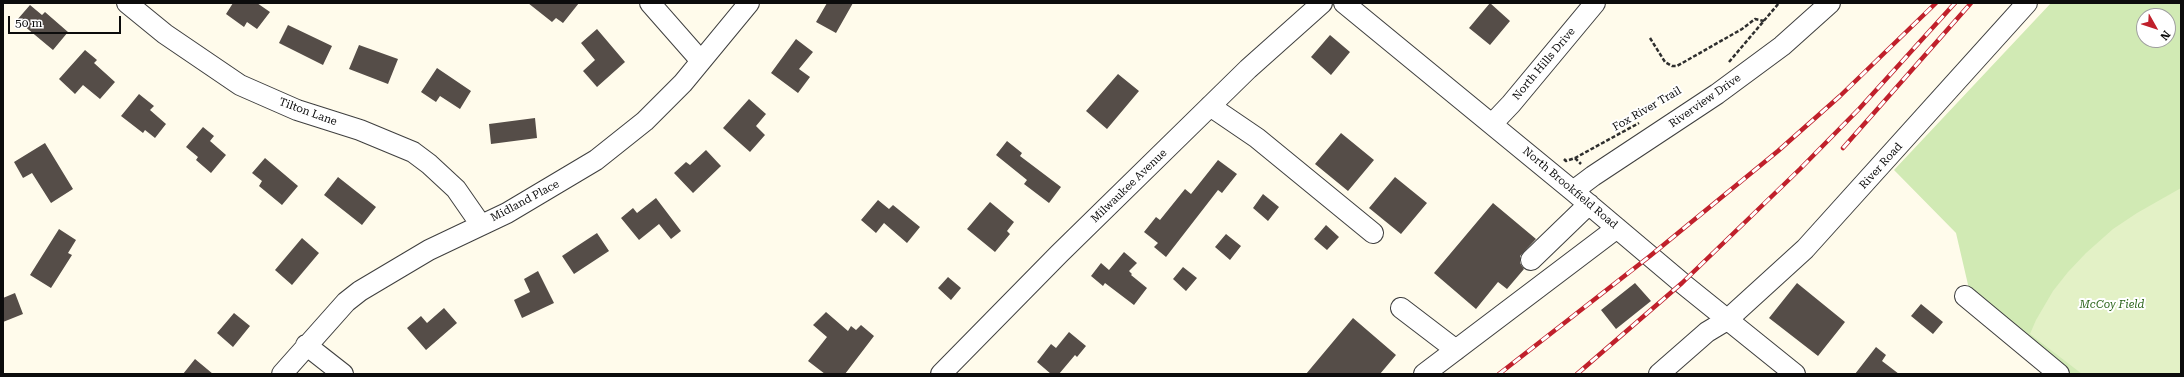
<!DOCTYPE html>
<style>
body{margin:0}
#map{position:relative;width:2184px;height:377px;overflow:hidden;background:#fffbeb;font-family:"Roboto Serif",serif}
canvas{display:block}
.frame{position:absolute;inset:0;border:4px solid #0c0c0c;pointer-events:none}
.north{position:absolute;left:2136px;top:8px;width:40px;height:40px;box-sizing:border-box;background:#fff;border:1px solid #9e9e9e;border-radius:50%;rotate:129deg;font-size:11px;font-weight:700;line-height:16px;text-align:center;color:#0c0c0c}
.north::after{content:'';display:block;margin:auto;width:14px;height:18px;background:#c0202b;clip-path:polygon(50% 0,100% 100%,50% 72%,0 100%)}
.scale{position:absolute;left:8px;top:16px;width:113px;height:18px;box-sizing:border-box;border:2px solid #0c0c0c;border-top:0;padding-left:5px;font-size:12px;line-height:14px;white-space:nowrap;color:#0c0c0c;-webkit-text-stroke:3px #fff;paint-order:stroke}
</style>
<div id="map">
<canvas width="2184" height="377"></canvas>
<div class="frame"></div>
<div class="north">N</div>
<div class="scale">50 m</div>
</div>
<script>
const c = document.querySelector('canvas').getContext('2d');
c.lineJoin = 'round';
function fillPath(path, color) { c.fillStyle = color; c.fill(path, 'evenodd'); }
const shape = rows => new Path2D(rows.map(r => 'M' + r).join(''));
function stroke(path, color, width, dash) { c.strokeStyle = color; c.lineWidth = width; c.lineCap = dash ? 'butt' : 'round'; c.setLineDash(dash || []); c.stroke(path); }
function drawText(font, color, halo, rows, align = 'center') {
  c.font = font + ' "Roboto Serif",serif'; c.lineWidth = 4; c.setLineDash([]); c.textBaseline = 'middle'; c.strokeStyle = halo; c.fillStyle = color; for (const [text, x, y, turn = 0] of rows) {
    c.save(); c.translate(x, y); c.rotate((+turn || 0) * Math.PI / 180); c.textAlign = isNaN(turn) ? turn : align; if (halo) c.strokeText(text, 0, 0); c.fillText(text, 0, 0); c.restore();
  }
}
fillPath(shape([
 [2051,3,2181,3,2181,374,2070,374,1969,289,1956,233,1894,170],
 [2144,16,2168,16,2168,40,2144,40]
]), '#d1eab4');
fillPath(shape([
 [2181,188,2181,374,2082,374,2030,334,2036,320,2053,291,2068,272,2086,253,2113,229,2137,213]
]), '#e3f1c6');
fillPath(shape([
 [233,3,257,3,270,12,257,29,247,22,244,27,226,14],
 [528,3,579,3,563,23,556,18,552,22],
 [827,3,853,3,836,33,816,22],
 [1490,3,1510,21,1490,45,1469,28],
 [30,5,42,15,45,12,68,32,53,50,17,20],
 [288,25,332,46,323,65,279,43],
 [597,29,625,62,597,87,583,71,595,60,581,43],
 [1330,35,1350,52,1331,75,1311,57],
 [796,39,813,52,799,69,810,77,798,93,771,73],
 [359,45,398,59,388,84,349,69],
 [85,50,97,60,94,63,115,82,100,99,83,85,75,94,59,79],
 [437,68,471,91,460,109,440,96,436,102,421,92],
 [1118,74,1139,91,1107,129,1086,111],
 [139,94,154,106,150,110,166,124,155,138,145,130,143,133,121,116],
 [749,99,766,114,756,126,765,135,750,152,723,128],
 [535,118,537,138,491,144,489,124],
 [203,127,214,136,210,141,226,155,211,173,196,160,198,157,186,147],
 [1341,133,1374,160,1348,191,1315,164],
 [1007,141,1022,153,1020,156,1061,187,1049,203,1024,184,1027,180,996,155],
 [45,143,73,189,51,203,32,173,23,178,14,162],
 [706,150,721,166,693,193,674,173,686,162,690,165],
 [265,158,298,186,282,205,259,186,262,181,252,173],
 [1218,160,1237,174,1222,193,1218,190,1166,257,1154,247,1158,243,1144,232,1156,217,1160,220,1185,189,1191,194],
 [338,177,376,207,362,225,324,195],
 [1395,177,1427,203,1401,234,1369,208],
 [1263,194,1279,207,1268,221,1253,208],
 [656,198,681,231,671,239,659,224,639,240,621,218,633,208,637,213],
 [878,200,889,209,893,205,920,227,907,243,884,223,876,233,861,220],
 [990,202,1014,222,1007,231,1010,234,995,252,967,229],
 [1493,203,1536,239,1520,256,1520,263,1524,269,1507,289,1498,282,1476,309,1434,273],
 [1326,225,1339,237,1327,250,1314,239],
 [59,229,76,240,68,253,72,255,51,288,30,275],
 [597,233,609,251,574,274,562,256],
 [1226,234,1241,246,1230,260,1215,247],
 [302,238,319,253,292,285,275,270],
 [1124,252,1137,263,1129,271,1132,274,1131,275,1147,288,1134,305,1105,283,1103,286,1091,276,1101,263,1109,270],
 [1183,267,1197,278,1186,291,1173,279],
 [538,271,554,303,522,318,514,300,530,292,524,279],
 [948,277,961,288,951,300,938,288],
 [1635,283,1651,301,1616,329,1601,310],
 [1797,283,1845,322,1818,356,1769,318],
 [15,293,23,314,3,322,3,298],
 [1921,304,1943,322,1933,334,1911,316],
 [444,308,457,323,426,350,407,328,421,316,427,323],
 [826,312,848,331,851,326,856,330,861,325,874,336,845,374,825,374,808,361,827,337,813,325],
 [234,313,250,326,233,347,217,333],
 [1353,318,1396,355,1380,374,1306,374],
 [1069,332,1086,346,1077,357,1075,355,1059,374,1051,374,1037,362,1051,344,1056,348],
 [1876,347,1886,355,1882,361,1899,374,1855,374],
 [195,359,213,374,183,374]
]), '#554d48');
const minor = shape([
 [127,3,165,34,240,85,297,110,360,130,413,152,429,164,456,189,481,225],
 [650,3,701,61],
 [1344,3,1573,191,1682,283,1795,374],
 [1210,106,1257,138,1373,233],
 [1492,124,1511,104,1595,3],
 [1573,191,1593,176,1717,94,1782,46,1830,3],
 [1531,260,1589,204],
 [1965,296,2059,374],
 [1401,308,1456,350],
 [306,345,343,374],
 [282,374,346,302,360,291,429,250,507,213,596,160,645,121,683,83,749,3],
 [941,374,1059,254,1248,69,1322,3],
 [1424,374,1617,228],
 [1659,374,1707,332,1727,320,1805,249,2027,3]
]);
stroke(minor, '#3f3f3f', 22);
stroke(shape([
 [1650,38,1665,62,1672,66,1677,66,1742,29,1755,19,1764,21],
 [1729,62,1779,3],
 [1575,158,1581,164],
 [1564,159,1566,161,1575,158,1639,123]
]), '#2e2e2e', 2.5, [4, 2]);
stroke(minor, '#fff', 20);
const rail = shape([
 [1843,148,1971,3],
 [1499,374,1650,256,1778,151,1840,96,1936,3],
 [1577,374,1682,283,1800,169,1859,109,1955,3]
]);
stroke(rail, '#c0202b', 4.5);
stroke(rail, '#fff', 3, [9]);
drawText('11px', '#0c0c0c', '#fff', [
 ["North Hills Drive",1544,64,-50],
 ["Riverview Drive",1705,101,-35],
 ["Fox River Trail",1647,109,-30],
 ["Tilton Lane",308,112,20],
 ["River Road",1881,166,-48],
 ["Milwaukee Avenue",1129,186,-44],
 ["North Brookfield Road",1570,188,40],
 ["Midland Place",525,201,-28]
]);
drawText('italic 11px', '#2c651b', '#fff', [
 ["McCoy Field",2112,305]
]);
</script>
